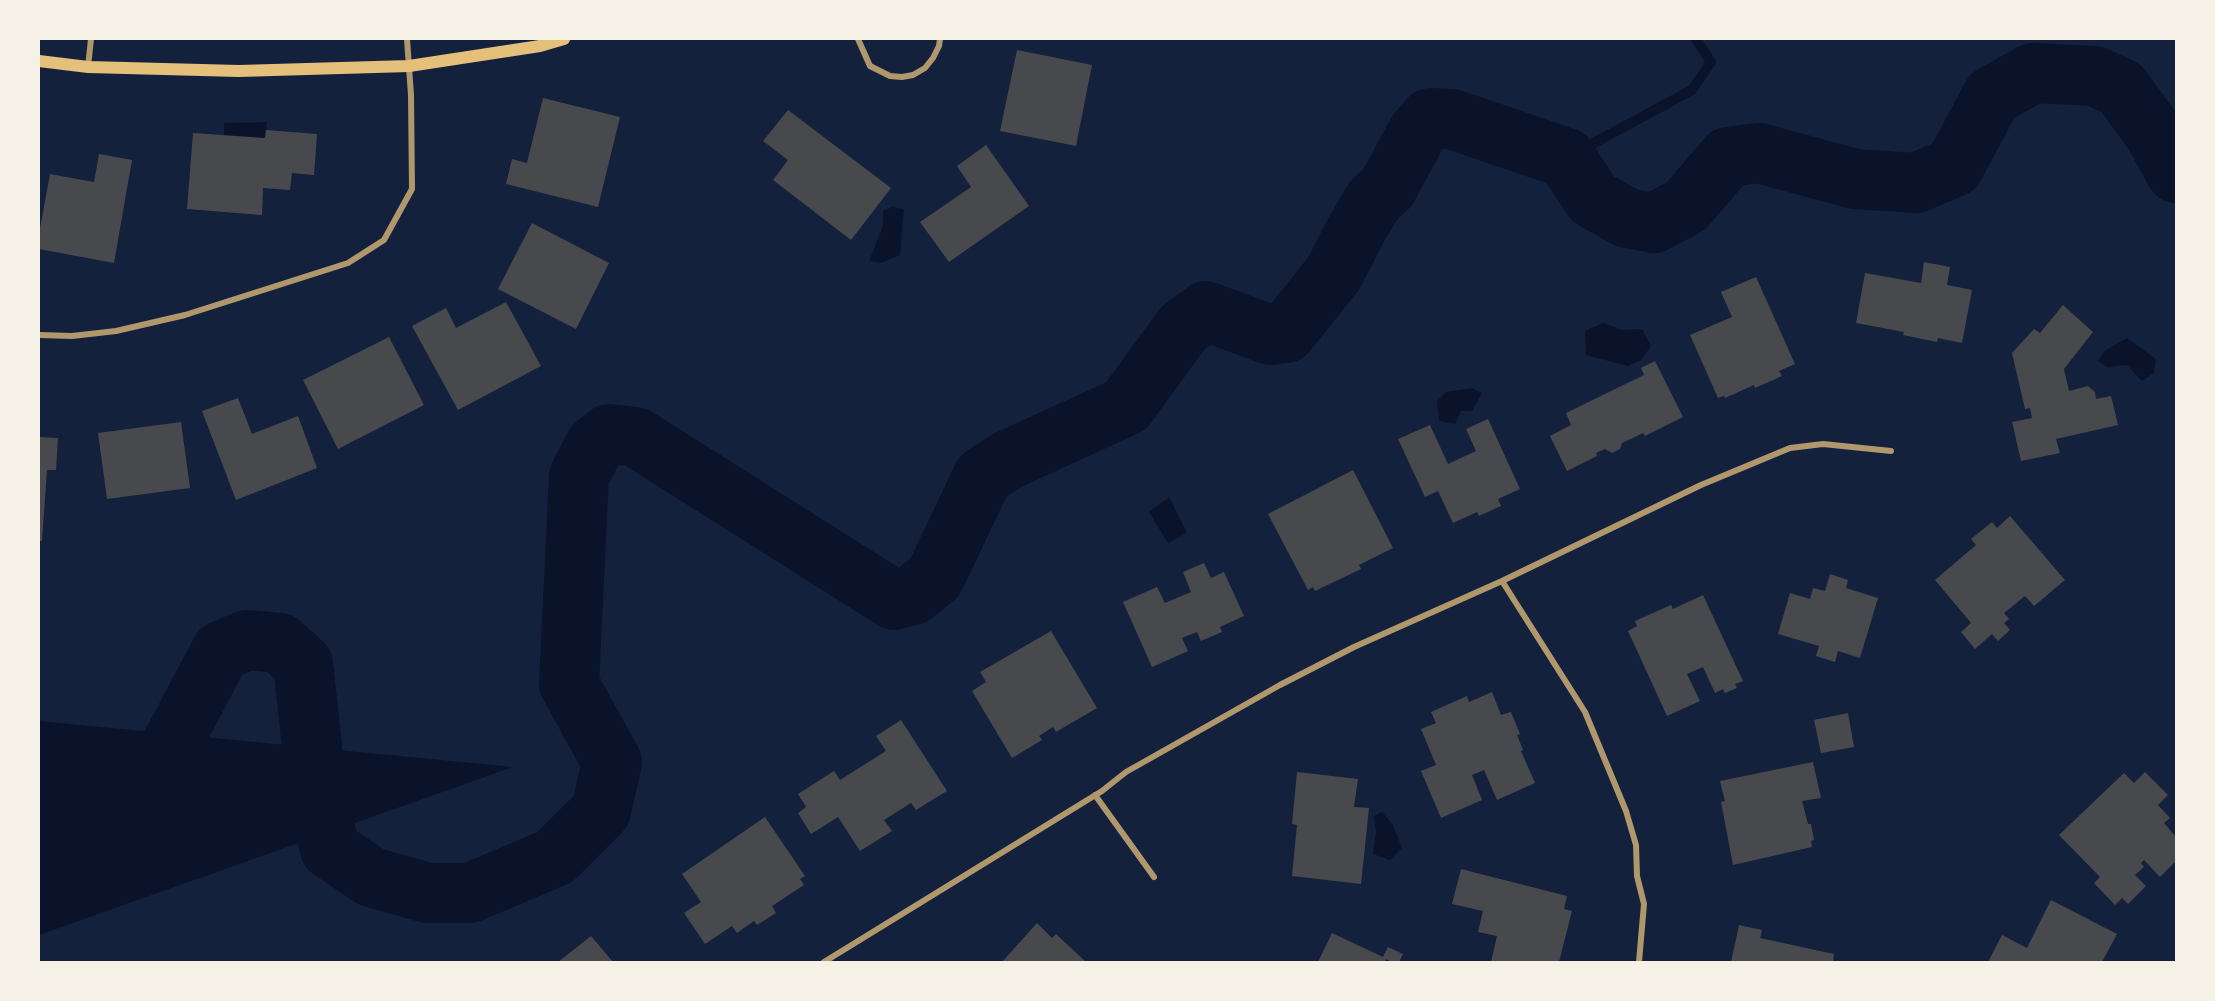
<!DOCTYPE html>
<style>
body{margin:0}
#map{position:relative;width:2215px;height:1001px;overflow:hidden;background:#14213d;font-family:Barlow,sans-serif}
canvas{display:block}
.frame{position:absolute;inset:0;border:40px solid #f6f1e7;pointer-events:none}
</style>
<div id="map">
<canvas width="2215" height="1001"></canvas>
<div class="frame"></div>
</div>
<script>
const c = document.querySelector('canvas').getContext('2d');
c.lineJoin = 'round';
function fillPath(path, color) { c.fillStyle = color; c.fill(path, 'evenodd'); }
const shape = rows => new Path2D(rows.map(r => 'M' + r).join(''));
function stroke(path, color, width, dash) { c.strokeStyle = color; c.lineWidth = width; c.lineCap = dash ? 'butt' : 'round'; c.setLineDash(dash || []); c.stroke(path); }
fillPath(shape([
 [267,122,266,141,224,139,224,123],
 [892,207,904,209,900,255,881,263,869,261,883,226,883,211],
 [1603,323,1622,330,1642,329,1651,346,1641,360,1628,366,1586,355,1585,331],
 [2127,338,2156,359,2154,373,2142,381,2127,365,2107,367,2098,361,2104,351],
 [1472,388,1482,393,1472,411,1461,411,1455,424,1439,421,1437,401,1446,392],
 [1169,497,1187,533,1168,543,1149,512],
 [39,721,513,767,39,935],
 [1382,812,1393,825,1402,848,1390,860,1373,854,1376,833,1374,816]
]), '#0b132b');
stroke(shape([
 [1566,158,1692,90,1711,62,1696,39]
]), '#0b132b', 10);
stroke(shape([
 [39,888,85,885,107,866,221,651,247,640,280,643,303,664,318,801,330,849,371,877,428,893,470,893,555,857,601,811,612,762,569,684,579,476,595,445,609,434,636,437,894,600,913,595,935,577,983,476,1008,460,1126,406,1183,328,1206,311,1270,335,1286,333,1334,273,1355,232,1373,201,1388,187,1417,133,1430,118,1452,119,1566,158,1593,199,1627,218,1654,223,1686,206,1728,157,1759,153,1855,179,1916,183,1954,167,1992,96,2033,73,2095,76,2121,88,2154,133,2176,173]
]), '#0b132b', 60);
fillPath(shape([
 [1017,50,1092,65,1076,146,1000,131],
 [543,98,620,117,598,207,506,184,512,159,527,163],
 [788,110,891,188,851,240,773,180,788,160,763,141],
 [266,130,317,134,314,175,292,173,290,190,263,188,262,215,187,209,193,133,265,138],
 [986,145,1029,206,949,262,920,222,971,187,957,166],
 [99,154,132,160,114,263,39,249,39,234,50,174,94,182],
 [532,223,609,263,576,329,498,289],
 [1924,262,1950,267,1947,285,1972,290,1962,343,1938,338,1937,342,1903,335,1904,332,1856,323,1865,273,1921,283],
 [1756,277,1795,364,1779,371,1782,376,1755,388,1754,385,1725,398,1724,396,1718,398,1690,335,1732,317,1721,292],
 [506,302,541,366,458,410,412,326,446,308,456,328],
 [2063,305,2093,332,2064,369,2069,391,2088,386,2095,392,2096,399,2111,396,2118,425,2056,439,2060,453,2021,461,2012,422,2032,418,2030,408,2025,409,2012,353,2034,329,2040,333],
 [389,337,424,405,338,449,303,380],
 [1655,361,1683,417,1645,436,1643,433,1622,443,1620,449,1612,453,1605,449,1596,453,1597,456,1567,471,1550,436,1571,425,1566,413,1644,375,1641,368],
 [238,398,252,434,298,416,317,468,236,500,202,411],
 [1488,419,1520,489,1498,499,1501,506,1479,516,1477,512,1453,523,1438,491,1425,497,1398,439,1430,425,1448,464,1476,451,1466,429],
 [181,422,190,488,107,499,98,433],
 [39,437,58,438,56,470,47,470,42,541,39,541],
 [1353,470,1393,548,1359,565,1361,569,1315,591,1313,587,1308,590,1268,514],
 [2010,516,2065,580,2034,606,2025,596,2004,613,2009,619,2004,623,2010,630,1998,641,1992,634,1975,649,1961,632,1971,623,1935,580,1976,545,1971,539,1992,522,1997,528],
 [1204,563,1211,578,1224,572,1244,616,1220,627,1222,632,1201,641,1197,632,1182,638,1188,651,1152,667,1123,602,1157,587,1165,603,1191,592,1183,572],
 [1830,574,1848,580,1846,588,1878,598,1860,658,1838,651,1835,662,1816,656,1819,646,1778,634,1790,593,1810,599,1813,588,1825,591],
 [1703,595,1743,681,1735,684,1737,688,1725,693,1723,689,1715,693,1703,667,1687,674,1700,701,1667,716,1628,631,1637,626,1635,621,1671,605,1673,609],
 [1051,631,1097,708,1056,732,1053,727,1039,736,1042,740,1012,758,972,691,986,682,980,672],
 [1492,692,1501,715,1511,712,1520,734,1517,735,1523,750,1521,751,1535,783,1497,800,1484,770,1472,775,1482,800,1441,818,1421,771,1436,765,1421,729,1436,723,1431,712,1467,696,1469,702],
 [1848,713,1854,747,1821,753,1814,720],
 [901,720,947,791,916,810,911,803,884,820,892,831,860,851,838,817,811,834,798,813,806,807,798,794,834,771,840,780,886,751,876,736],
 [1813,762,1821,798,1802,801,1808,824,1811,824,1814,840,1811,841,1812,847,1733,865,1721,802,1725,801,1720,781],
 [1297,772,1358,779,1354,807,1369,808,1361,884,1292,876,1297,825,1292,824],
 [2145,772,2168,795,2158,805,2170,818,2164,823,2176,837,2176,861,2160,877,2144,860,2141,863,2144,867,2135,875,2146,886,2128,904,2122,898,2115,905,2094,883,2100,877,2059,835,2124,773,2134,783],
 [765,817,805,876,800,879,804,885,772,906,776,913,757,925,754,921,737,933,732,926,705,944,684,913,701,902,682,874],
 [1461,869,1567,896,1564,909,1572,911,1559,962,1491,962,1497,936,1478,932,1483,911,1452,904],
 [2051,900,2117,934,2102,962,1988,962,2002,935,2027,948],
 [1037,923,1052,938,1056,934,1086,962,1002,962],
 [1739,925,1762,930,1760,938,1834,954,1833,962,1731,962],
 [1332,933,1383,957,1388,947,1403,954,1399,962,1392,962,1386,959,1385,962,1318,962],
 [591,936,613,962,558,962]
]), '#48494c');
stroke(shape([
 [858,39,870,66,890,76,902,77,913,75,925,68,933,58,939,46,940,39],
 [88,67,91,39],
 [39,335,72,336,116,331,185,315,348,263,384,240,412,189,411,95,407,39],
 [1502,581,1585,712,1626,811,1636,845,1637,876,1644,904,1639,962],
 [1095,795,1154,877],
 [824,962,1102,791,1126,772,1280,685,1354,647,1502,581,1701,485,1790,448,1823,444,1891,451]
]), '#b1986c', 6);
stroke(shape([
 [39,61,88,67,239,71,409,66,540,46,564,39]
]), '#e5c07b', 12);
</script>
